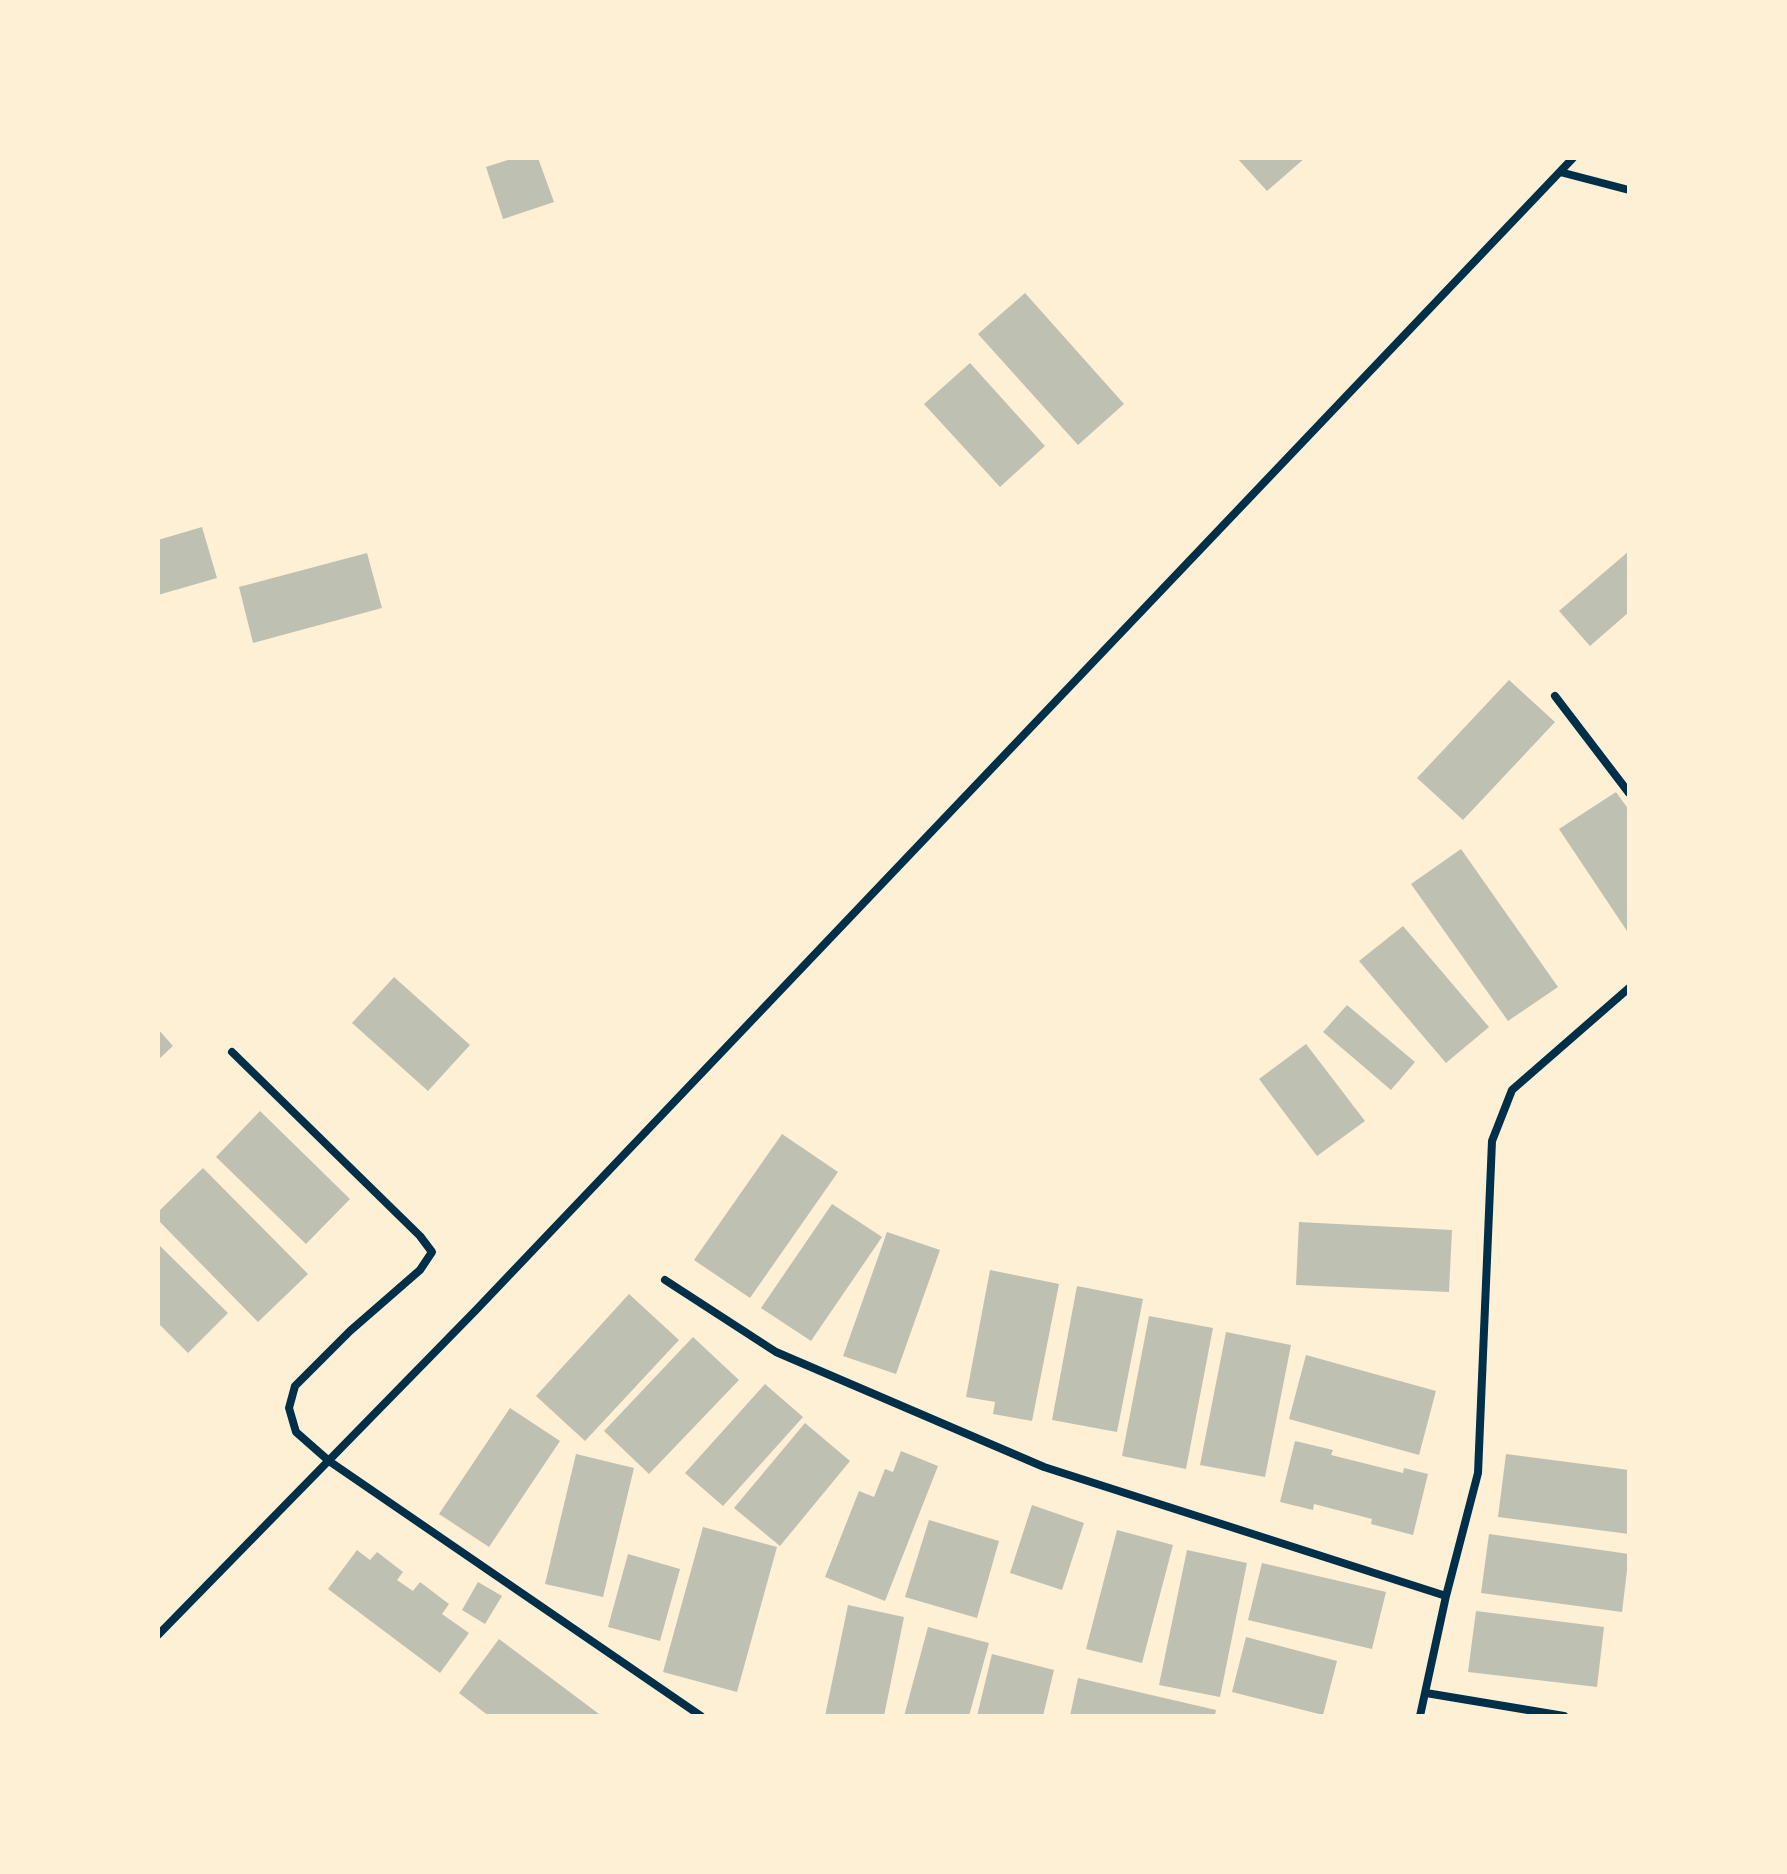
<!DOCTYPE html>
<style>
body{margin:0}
#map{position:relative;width:1787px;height:1874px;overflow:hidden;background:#fdf0d5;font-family:"Public Sans",sans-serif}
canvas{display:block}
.frame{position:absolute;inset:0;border:160px solid #fdf0d5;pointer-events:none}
</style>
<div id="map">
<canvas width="1787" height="1874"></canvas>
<div class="frame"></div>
</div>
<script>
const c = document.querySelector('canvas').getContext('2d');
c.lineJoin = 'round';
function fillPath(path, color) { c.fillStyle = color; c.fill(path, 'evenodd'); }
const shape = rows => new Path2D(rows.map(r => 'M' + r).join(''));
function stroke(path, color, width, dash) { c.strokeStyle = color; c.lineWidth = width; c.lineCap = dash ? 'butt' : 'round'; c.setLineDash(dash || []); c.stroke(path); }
fillPath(shape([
 [514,158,538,158,554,202,503,219,486,167],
 [1237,158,1305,158,1267,191],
 [1025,293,1124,404,1078,445,978,334],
 [970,363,1045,446,1000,487,924,404],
 [202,527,217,578,158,595,158,540],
 [1629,551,1629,612,1590,646,1559,611],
 [367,553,382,608,253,643,239,587],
 [1509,680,1555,722,1463,820,1417,778],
 [1616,792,1629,810,1629,934,1559,829],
 [1461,849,1558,987,1508,1021,1411,884],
 [1403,926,1489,1027,1446,1063,1359,961],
 [394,977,470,1045,428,1091,352,1023],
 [1347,1005,1415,1062,1391,1090,1323,1032],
 [158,1029,173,1046,158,1060],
 [1306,1044,1365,1121,1317,1156,1259,1079],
 [260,1111,350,1199,306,1244,216,1157],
 [782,1134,838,1172,750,1298,694,1260],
 [203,1168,308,1274,258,1322,158,1220,158,1212],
 [832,1204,882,1237,811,1341,761,1308],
 [1299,1222,1452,1230,1449,1292,1296,1285],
 [887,1232,940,1250,896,1374,843,1356],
 [158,1244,228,1313,188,1353,158,1323],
 [990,1270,1059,1284,1032,1421,993,1414,995,1402,966,1397],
 [1077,1286,1143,1299,1117,1432,1052,1420],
 [629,1294,679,1340,585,1441,536,1396],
 [1149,1316,1213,1328,1186,1469,1122,1456],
 [1226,1332,1291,1345,1265,1477,1200,1465],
 [693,1337,739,1380,649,1474,604,1431],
 [1306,1355,1436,1391,1419,1455,1289,1419],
 [765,1384,803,1417,723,1506,685,1473],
 [510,1408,560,1441,489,1547,439,1514],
 [805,1423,850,1461,780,1546,734,1508],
 [1295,1441,1333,1450,1331,1455,1403,1473,1404,1468,1428,1474,1413,1535,1371,1524,1372,1519,1314,1504,1313,1510,1280,1502],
 [901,1451,938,1466,885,1601,825,1577,859,1491,874,1497,885,1469,893,1472],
 [576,1454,634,1468,603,1597,545,1584],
 [1506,1454,1629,1470,1629,1534,1498,1517],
 [1032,1505,1084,1523,1062,1590,1010,1573],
 [929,1520,999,1541,977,1618,905,1597],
 [703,1527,777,1547,737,1692,663,1672],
 [1117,1530,1173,1545,1142,1663,1086,1649],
 [1489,1534,1629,1554,1622,1612,1481,1593],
 [357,1550,370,1560,377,1552,403,1572,397,1580,413,1591,420,1582,449,1604,442,1614,469,1633,440,1673,328,1589],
 [1187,1550,1247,1563,1220,1697,1159,1685],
 [628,1554,680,1569,660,1641,608,1627],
 [1262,1563,1386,1592,1372,1649,1248,1620],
 [478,1582,502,1596,485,1624,462,1610],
 [848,1605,904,1617,884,1716,825,1716],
 [1476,1611,1604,1627,1597,1687,1468,1672],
 [928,1627,989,1643,969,1716,904,1716],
 [1246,1637,1337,1661,1323,1715,1232,1692],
 [499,1639,599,1714,597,1716,489,1716,459,1693],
 [992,1654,1054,1670,1043,1716,977,1716],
 [1078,1678,1216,1710,1215,1716,1070,1716]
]), '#bec0b2');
stroke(shape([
 [1560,172,1629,190],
 [1555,696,1629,793],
 [232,1052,420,1236,432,1252,420,1270,350,1331,295,1386,289,1408,296,1432,329,1461,701,1716],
 [665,1280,776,1352,1044,1467,1446,1596],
 [158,1635,476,1310,1573,158],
 [1426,1693,1564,1716],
 [1420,1716,1446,1596,1478,1473,1492,1141,1512,1090,1629,988]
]), '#003049', 8);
</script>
